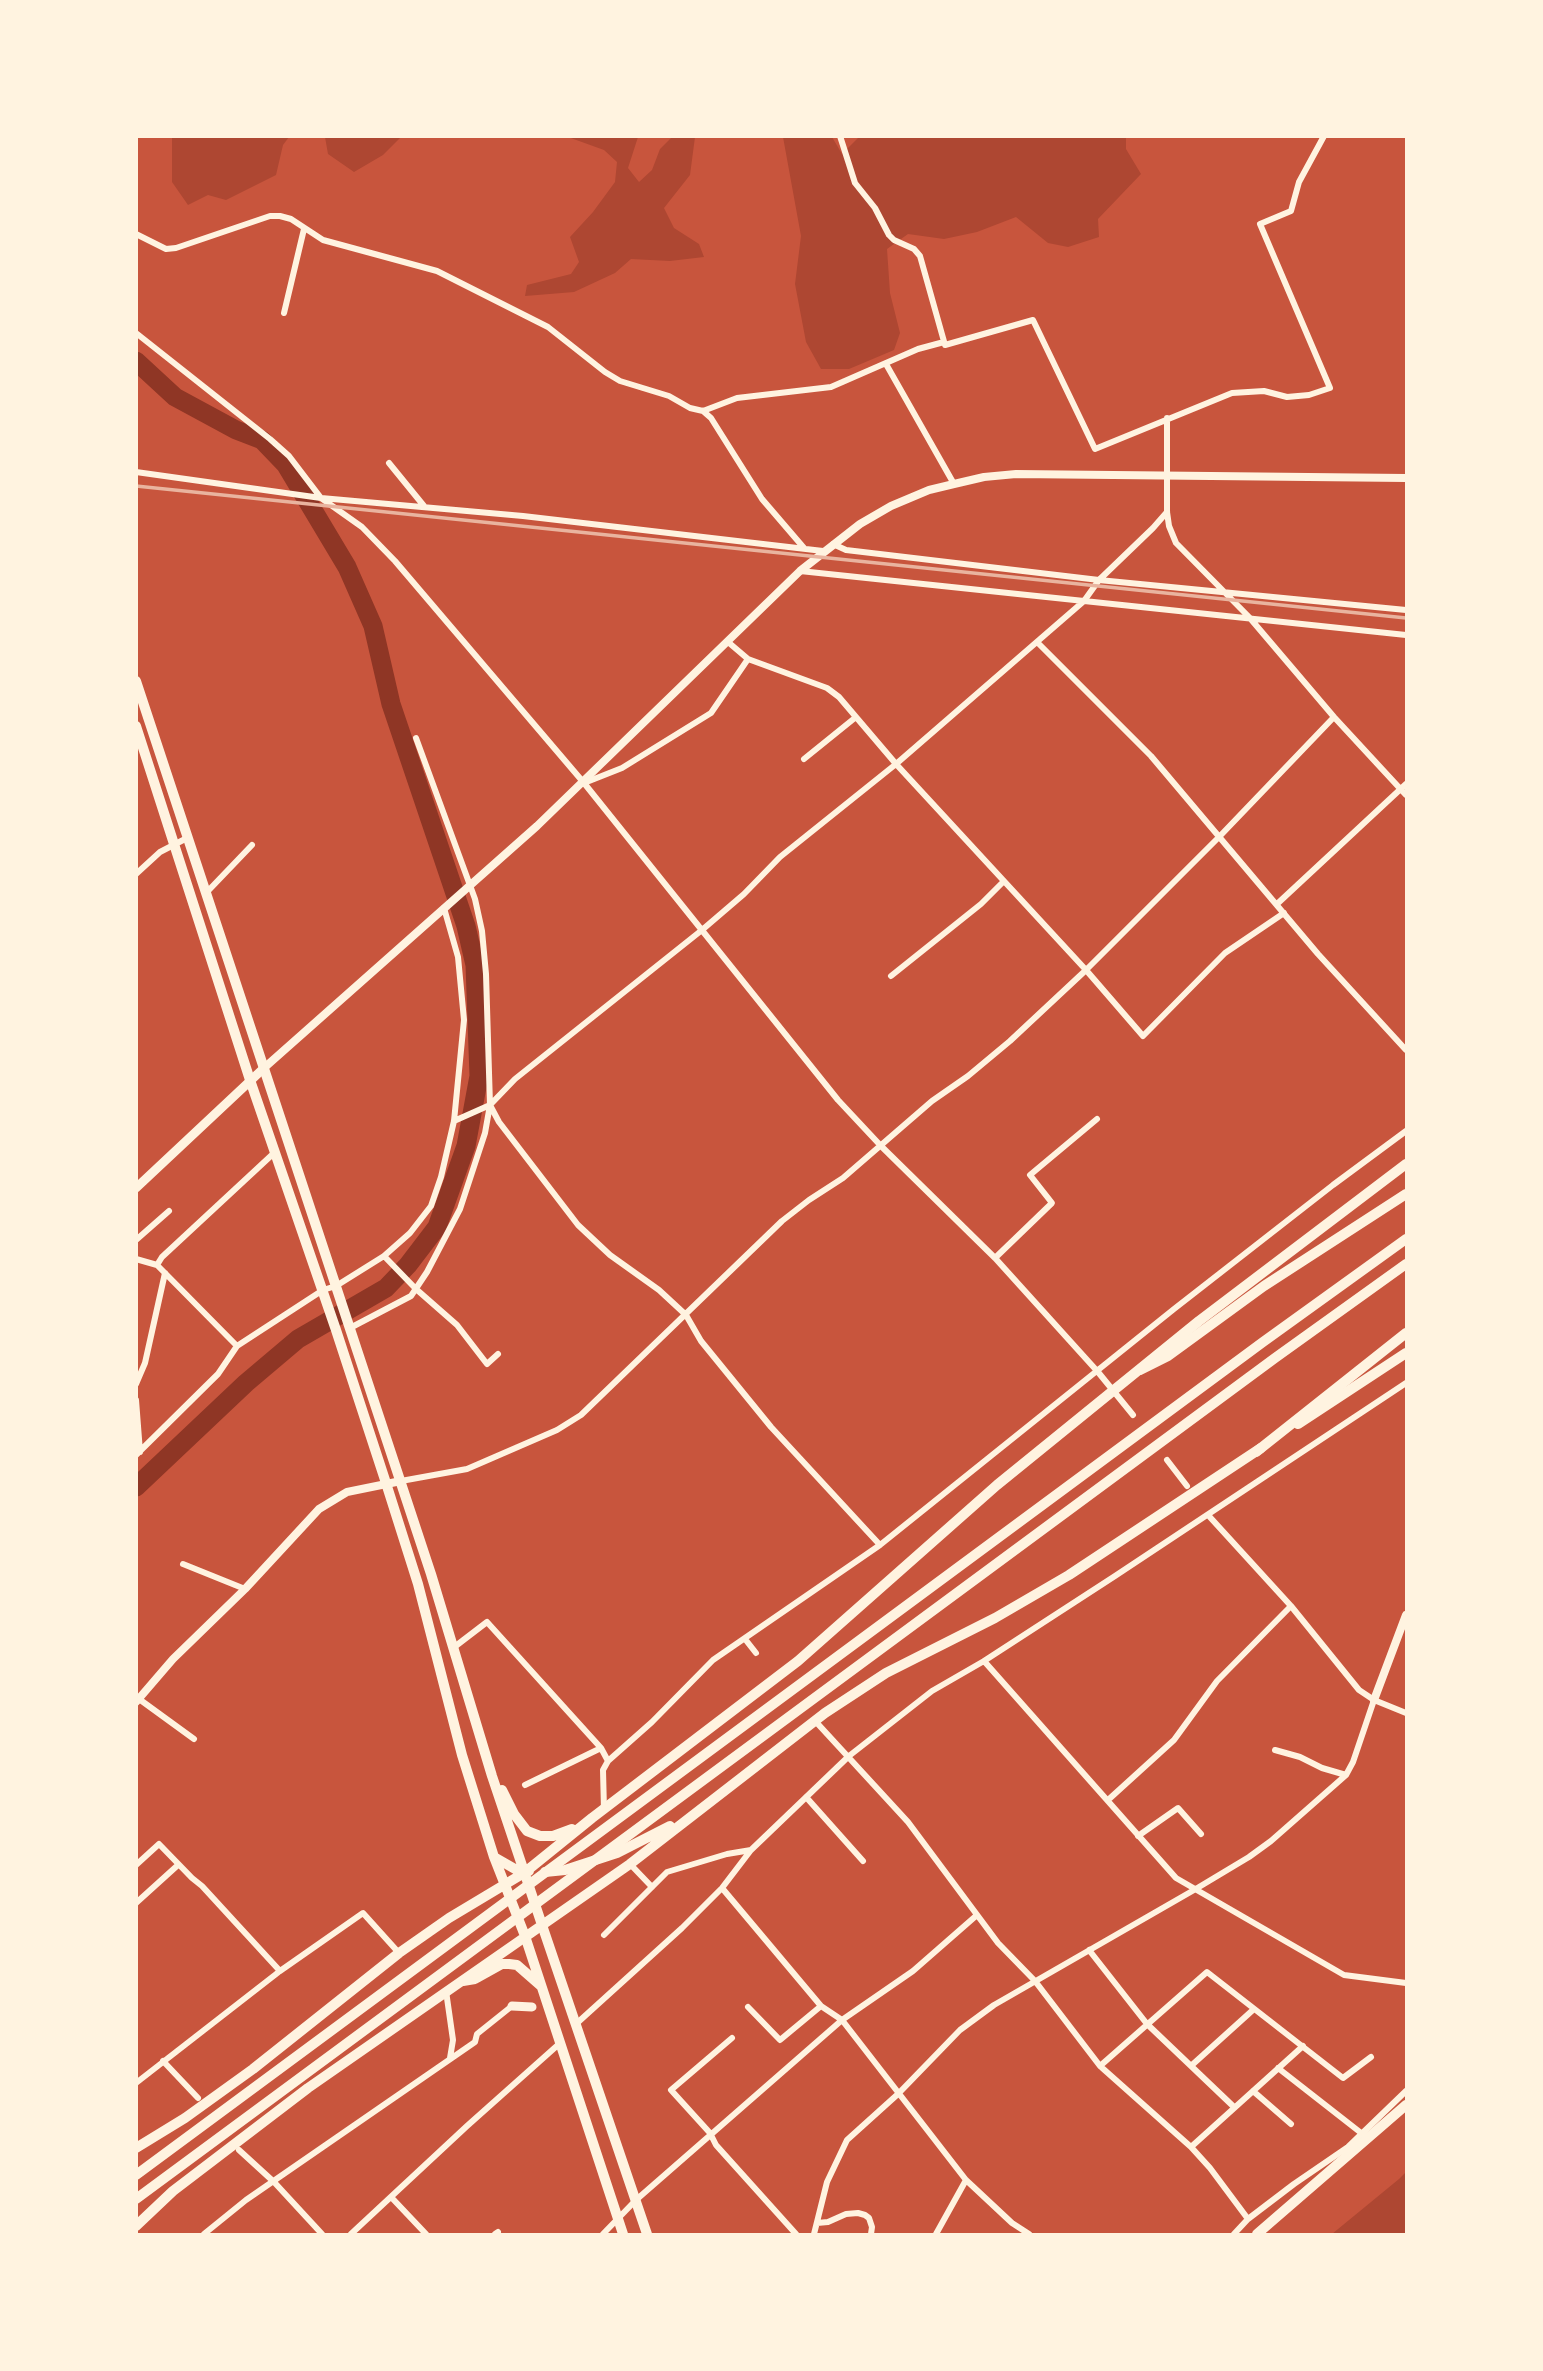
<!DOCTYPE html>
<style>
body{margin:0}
#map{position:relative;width:1543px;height:2371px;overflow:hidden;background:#c8553d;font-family:"DejaVu Sans",sans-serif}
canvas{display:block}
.frame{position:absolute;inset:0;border:138px solid #fff3e0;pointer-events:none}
</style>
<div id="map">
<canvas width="1543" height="2371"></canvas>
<div class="frame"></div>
</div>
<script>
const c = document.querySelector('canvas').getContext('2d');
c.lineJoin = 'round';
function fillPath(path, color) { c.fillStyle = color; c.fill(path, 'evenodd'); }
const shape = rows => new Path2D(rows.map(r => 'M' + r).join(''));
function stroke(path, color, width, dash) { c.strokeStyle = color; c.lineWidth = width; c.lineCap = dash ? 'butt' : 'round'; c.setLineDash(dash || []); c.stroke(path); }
fillPath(shape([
 [172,137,172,136,289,137,283,145,276,175,226,200,208,195,188,205,172,182],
 [325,137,325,136,401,137,383,155,354,172,328,154],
 [568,137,638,137,628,168,639,182,652,170,660,149,672,137,695,137,690,175,664,208,674,228,699,244,704,257,670,261,631,259,615,273,574,292,525,296,527,285,571,274,579,262,570,237,593,212,615,182,617,162,604,150],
 [783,137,832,137,842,154,859,137,1126,137,1126,149,1141,174,1098,219,1099,237,1068,247,1048,243,1016,217,977,232,944,239,908,234,887,249,890,293,900,333,894,350,849,369,821,369,806,342,795,284,801,236],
 [1406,2172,1406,2234,1332,2234,1399,2179]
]), '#ae4732');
stroke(shape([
 [136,361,175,397,236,430,262,440,286,465,347,567,373,626,391,704,466,926,475,965,479,1076,466,1146,437,1227,408,1265,386,1288,298,1339,246,1383,136,1487]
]), '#8f3625', 19);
stroke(shape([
 [840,136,855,183,875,208,889,235,894,240,914,249,920,256,945,345,1033,320,1095,449,1232,393,1264,391,1287,397,1309,395,1330,388,1260,224,1291,211,1299,182,1324,136],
 [136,234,166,249,176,248,270,216,280,216,291,219,323,240,437,271,548,327,605,372,620,381,669,396,690,408,703,411,737,398,831,387,918,349,944,342],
 [284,313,304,229],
 [136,333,270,439,289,456,321,498,362,527,395,561,584,783,838,1100,881,1146,995,1258,1098,1372,1133,1415],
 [886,364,954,484],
 [703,411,711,418,762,499,804,548],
 [1167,418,1167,512,1169,526,1176,543,1249,617,1334,717,1406,795],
 [389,463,424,506],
 [136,472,321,498,523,516,823,551],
 [833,544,846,550,1099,580,1406,610],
 [800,571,1406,635],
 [728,642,748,659,827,688,839,697,896,764,1086,970,1143,1036,1225,953,1284,913],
 [1037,642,1151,756,1318,954,1406,1050],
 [804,759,856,717],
 [584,783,622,768,711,713,748,659],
 [136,874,160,852,189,837],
 [207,892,252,845],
 [1277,904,1406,784],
 [891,976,981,904,1004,881],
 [491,1107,499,1122,578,1225,610,1255,659,1290,686,1315,701,1341,771,1427,880,1545],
 [454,1121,490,1105,515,1079,702,930,744,894,780,857,896,764,1084,601,1099,580,1153,528,1167,512],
 [136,1240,169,1211],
 [384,1256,416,1289,457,1325,487,1364,498,1354],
 [995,1258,1052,1203,1030,1175,1097,1119],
 [136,1259,157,1265,237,1346],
 [157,1265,162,1257,274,1153],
 [350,1328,411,1296,427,1272,460,1209,485,1133,490,1105,486,974,482,931,475,899,416,738],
 [136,1384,145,1363,165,1273],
 [136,1400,140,1452],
 [136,1455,218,1374,237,1346,323,1290,336,1286,384,1256,410,1233,431,1206,441,1177,454,1121,464,1020,458,957,444,908],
 [1167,1460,1187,1486],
 [401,1481,467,1469,557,1430,581,1415,782,1221,809,1200,843,1178,932,1101,968,1076,1010,1041,1086,970,1220,836,1334,717],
 [1208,1515,1291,1606,1359,1690,1374,1700,1406,1713],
 [183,1564,245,1589],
 [745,1639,756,1653],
 [453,1648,487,1622,601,1748,608,1761],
 [984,1661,1176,1878,1344,1975,1406,1983],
 [139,1699,194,1739],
 [817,1723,908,1822,998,1943,1035,1981,1100,2066,1191,2147,1210,2168,1248,2219],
 [1275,1750,1300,1757,1322,1768,1346,1775],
 [525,1785,601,1748],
 [806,1797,863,1861],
 [1108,1800,1174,1740,1217,1681,1291,1606],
 [604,1810,603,1770,608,1761,652,1722,713,1660,880,1545,1174,1309,1333,1185,1406,1131],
 [1138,1836,1178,1808,1201,1834],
 [630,1864,652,1887],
 [136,1865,159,1844,192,1878,202,1886,280,1971],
 [722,1888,821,2006,842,2020,966,2180,1012,2223,1029,2234],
 [136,1903,178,1865],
 [604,1935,667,1872,727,1854,751,1850],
 [1089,1950,1147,2024,1234,2107],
 [446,1991,453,2040,450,2058],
 [748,2007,780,2040,821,2006],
 [576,2024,682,1928,722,1888,751,1850,849,1756,932,1691,984,1661,1115,1576,1406,1383],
 [732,2038,671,2090,710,2133,716,2145,796,2234],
 [163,2061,198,2098],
 [1192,2065,1254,2009],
 [1100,2066,1207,1972,1343,2078,1371,2057],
 [1278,2068,1365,2136],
 [136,2083,280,1971,363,1913,399,1953],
 [1253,2091,1291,2124],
 [1191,2147,1303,2046],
 [239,2150,274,2182,322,2234],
 [391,2197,426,2234],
 [817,2223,828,2222,846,2214,858,2213,865,2215,869,2218,872,2227,871,2234],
 [204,2234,246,2200,475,2042,477,2034,512,2006],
 [351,2234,467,2126,559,2044],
 [495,2234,498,2232],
 [603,2234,636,2200,842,2020,913,1971,977,1915],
 [814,2234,827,2182,847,2140,898,2094,960,2030,994,2005,1194,1890,1249,1857,1271,1841,1346,1775,1353,1762,1374,1700],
 [936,2234,966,2180],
 [1234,2234,1248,2219,1294,2184,1348,2147,1406,2091]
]), '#fff3e0', 6);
stroke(shape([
 [264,1068,537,826,800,571,860,524,891,506,929,490,954,484,984,477,1016,474,1406,478],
 [1374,1700,1406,1615],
 [136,1702,173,1659,245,1589,319,1509,347,1492,401,1481]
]), '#fff3e0', 8);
stroke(shape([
 [136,1188,264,1068],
 [512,2006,532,2007]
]), '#fff3e0', 9);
stroke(shape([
 [542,1925,647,2234],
 [525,1936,623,2234],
 [463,1981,475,1979,502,1964,509,1964,517,1965,541,1986],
 [1257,2234,1406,2105]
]), '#fff3e0', 10);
stroke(shape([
 [136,681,431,1574,492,1776,542,1925],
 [136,726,250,1080,336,1330,386,1483,418,1584,462,1755,494,1857,525,1936],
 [1298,1424,1406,1353],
 [502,1790,514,1814,527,1831,540,1836,553,1836,572,1829],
 [494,1857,515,1869,529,1871],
 [545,1872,565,1870,617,1853,670,1826],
 [136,2148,185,2118,253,2069,399,1953,449,1918,524,1873,592,1818,798,1661,997,1485,1199,1321,1406,1164],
 [136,2226,173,2191,308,2088,630,1864,825,1713,886,1673,995,1618,1069,1575,1261,1448]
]), '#fff3e0', 10);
stroke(shape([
 [1140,1370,1168,1356,1264,1286,1406,1194],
 [1256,1452,1406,1333],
 [136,2175,1263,1342,1406,1239],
 [136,2199,1275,1358,1406,1264]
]), '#fff3e0', 10);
stroke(shape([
 [136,486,1406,618]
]), '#e9b49f', 3.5);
</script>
